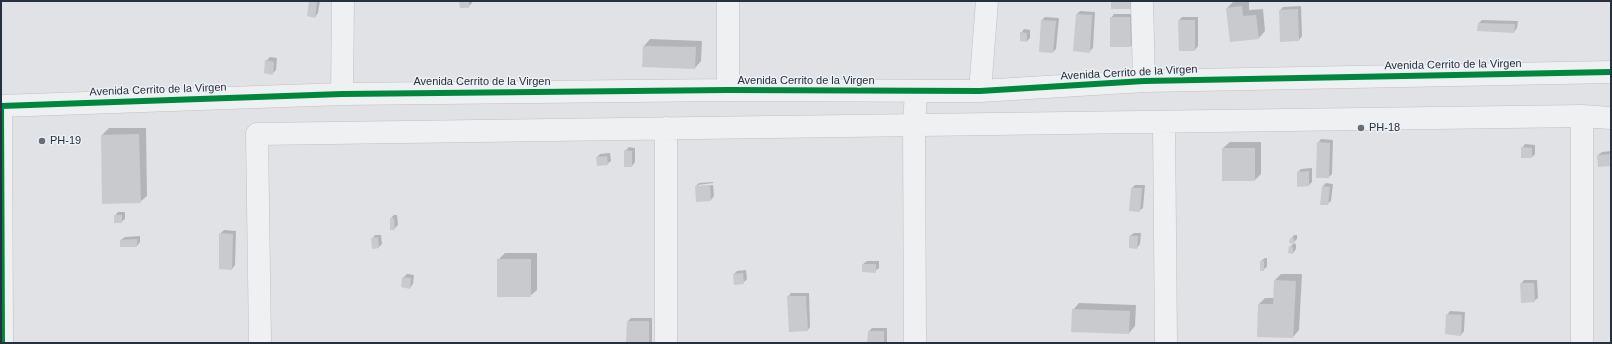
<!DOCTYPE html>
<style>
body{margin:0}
#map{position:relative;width:1612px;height:344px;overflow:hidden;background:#e0e2e5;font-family:Arial,sans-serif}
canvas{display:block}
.frame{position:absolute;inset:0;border:2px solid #27303e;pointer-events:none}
</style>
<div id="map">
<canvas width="1612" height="344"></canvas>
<div class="frame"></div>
</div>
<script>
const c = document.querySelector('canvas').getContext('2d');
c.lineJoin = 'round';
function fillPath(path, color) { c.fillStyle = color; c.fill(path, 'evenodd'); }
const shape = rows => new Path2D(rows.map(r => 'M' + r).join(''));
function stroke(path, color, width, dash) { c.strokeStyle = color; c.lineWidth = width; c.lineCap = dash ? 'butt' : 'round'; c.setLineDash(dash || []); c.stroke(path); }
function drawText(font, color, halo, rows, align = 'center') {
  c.font = font + ' Arial,sans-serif'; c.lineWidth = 3; c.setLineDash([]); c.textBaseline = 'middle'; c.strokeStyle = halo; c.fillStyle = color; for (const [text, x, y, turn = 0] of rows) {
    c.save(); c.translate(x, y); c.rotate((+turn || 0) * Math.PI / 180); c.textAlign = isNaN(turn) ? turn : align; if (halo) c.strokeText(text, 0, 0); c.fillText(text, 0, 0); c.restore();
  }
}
fillPath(shape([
 [310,1,320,1,318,13,315,17],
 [460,1,472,1,472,3,468,7],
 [1234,1,1249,1,1249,10,1263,9,1265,31,1259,38,1227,8],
 [1301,6,1302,36,1299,40,1280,10,1283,7],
 [1080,11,1095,12,1093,48,1089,52,1076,15],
 [1114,14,1133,14,1134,43,1131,46,1111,18],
 [1045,17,1059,18,1056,49,1053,52,1040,51,1042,20],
 [1182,17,1198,17,1198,46,1195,50,1179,20],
 [1482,20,1518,21,1517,28,1514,32,1478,30,1479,23],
 [1024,29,1030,30,1030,38,1027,41,1021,33],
 [650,39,702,41,701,61,695,68,643,66,644,46],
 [270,57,277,58,276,70,272,74,266,61],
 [109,128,146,128,147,196,140,202,102,135],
 [1321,139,1333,140,1332,174,1329,177,1318,143],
 [1230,142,1261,142,1261,174,1255,180,1223,148],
 [1525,144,1535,145,1535,154,1532,157,1522,148],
 [629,147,635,148,635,162,632,166,625,151],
 [1611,151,1611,165,1598,155,1602,152],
 [610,153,611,161,607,164,597,157,600,154],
 [1312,168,1312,182,1309,185,1298,172,1301,169],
 [713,182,713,183,698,185,698,187,713,185,714,196,711,200,696,186,699,183],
 [1326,183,1333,184,1331,201,1327,204,1323,186],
 [1135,185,1145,185,1143,208,1139,211,1132,188],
 [118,212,125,212,125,219,121,222,115,216],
 [394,215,397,215,398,225,394,229,391,218],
 [224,230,236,231,235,265,232,269,220,234],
 [1134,233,1141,233,1140,244,1137,248,1130,236],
 [375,235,381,235,382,244,379,247,372,239],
 [1294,235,1297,235,1297,239,1293,243,1296,244,1296,249,1293,253,1290,247,1294,243,1291,239],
 [140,236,140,242,137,246,121,240,125,237],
 [505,253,537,253,537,290,530,296,498,260],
 [1265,258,1267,258,1267,267,1263,270,1261,261],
 [867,261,879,261,879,268,875,271,863,264],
 [746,270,747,279,743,283,734,274,737,271],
 [407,274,414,275,413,284,410,288,403,278],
 [1281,274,1302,274,1299,330,1293,337,1259,304,1265,298,1274,298,1275,280],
 [1524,280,1537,280,1538,298,1534,301,1521,284],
 [791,293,809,293,810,327,807,331,788,297],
 [1079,303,1136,305,1135,326,1129,333,1073,310],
 [1450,311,1465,312,1464,331,1461,335,1447,315],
 [631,318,652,318,652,342,650,343,627,343,628,321],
 [872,328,887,328,887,343,868,343,869,331]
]), '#0003');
fillPath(shape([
 [309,1,317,1,315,18,307,16],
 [459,1,469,1,469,8,460,8],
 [1111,1,1131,1,1132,9,1111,9],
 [1242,6,1243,16,1256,15,1259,39,1230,42,1226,8],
 [1298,9,1299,41,1280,42,1279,10],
 [1076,14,1092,15,1090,53,1073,51],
 [1110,17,1130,17,1131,47,1110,47],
 [1041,20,1056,21,1053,53,1039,52],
 [1178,20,1195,20,1195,51,1179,51],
 [1478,23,1515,24,1514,33,1477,31],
 [1020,32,1027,33,1027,42,1020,41],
 [643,46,696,47,695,69,642,67],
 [265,60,274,62,273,75,264,73],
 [139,134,141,203,102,204,101,135],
 [1317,142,1330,143,1329,178,1316,178],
 [1521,147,1532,148,1532,158,1521,158],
 [1222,148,1255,148,1255,181,1222,181],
 [624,150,632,151,632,167,624,167],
 [1611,154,1611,166,1598,167,1597,155],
 [607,156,608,165,597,166,596,157],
 [1309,171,1309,186,1297,187,1297,172],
 [710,185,711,201,696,202,695,186],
 [1322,186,1330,187,1328,205,1320,205],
 [1131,188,1142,188,1140,212,1129,211],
 [114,215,122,215,122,223,114,223],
 [390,218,394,218,395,230,390,230],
 [219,233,233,234,232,270,219,269],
 [1129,236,1138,236,1137,249,1129,248],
 [378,237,379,248,372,249,371,238],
 [1290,238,1294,238,1294,244,1289,243],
 [137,239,137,247,120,247,120,240],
 [1289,246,1293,247,1293,254,1288,253],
 [497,259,531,259,531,297,497,297],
 [1260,261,1264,261,1264,271,1260,271],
 [862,264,876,264,876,273,862,272],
 [743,273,744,284,734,285,733,274],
 [402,277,411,278,410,289,401,287],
 [1274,280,1296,281,1293,338,1257,337,1258,304,1273,304],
 [1520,283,1534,283,1535,302,1521,303],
 [787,296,806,296,808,331,789,332],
 [1072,309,1130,311,1129,334,1071,332],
 [1446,314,1462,315,1461,336,1445,334],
 [627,321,649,321,649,343,626,343],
 [868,331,884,331,884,343,867,343]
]), '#c8cacd');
const minor = shape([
 [1142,1,1144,81],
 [728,90,728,1],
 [980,91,987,1],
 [342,94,343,1],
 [1582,116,1582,343],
 [1164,122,1166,343],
 [666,128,666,343],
 [2,343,1,106,342,94,728,90,980,91,1144,81,1611,72],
 [260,343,257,134,1582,116,1611,118],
 [915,343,914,124,916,92]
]);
stroke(minor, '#bec0c3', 23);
stroke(minor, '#eff0f2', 22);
stroke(shape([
 [2,343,1,106,342,94,728,90,980,91,1144,81,1611,72]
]), '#00873e', 6);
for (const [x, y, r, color] of [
 [1361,128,4,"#686e78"],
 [42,141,4,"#686e78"]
]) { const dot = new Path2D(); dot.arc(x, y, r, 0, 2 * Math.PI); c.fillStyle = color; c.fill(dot); stroke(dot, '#edf1f5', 1.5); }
drawText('11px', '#27303e', '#edf1f5', [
 ["Avenida Cerrito de la Virgen",1453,65,-1],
 ["Avenida Cerrito de la Virgen",1129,73,-3],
 ["Avenida Cerrito de la Virgen",806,81],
 ["Avenida Cerrito de la Virgen",482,82],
 ["Avenida Cerrito de la Virgen",158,90,-2]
]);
drawText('11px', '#27303e', '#edf1f5', [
 ["PH-18",1369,128],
 ["PH-19",50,141]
], 'left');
</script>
